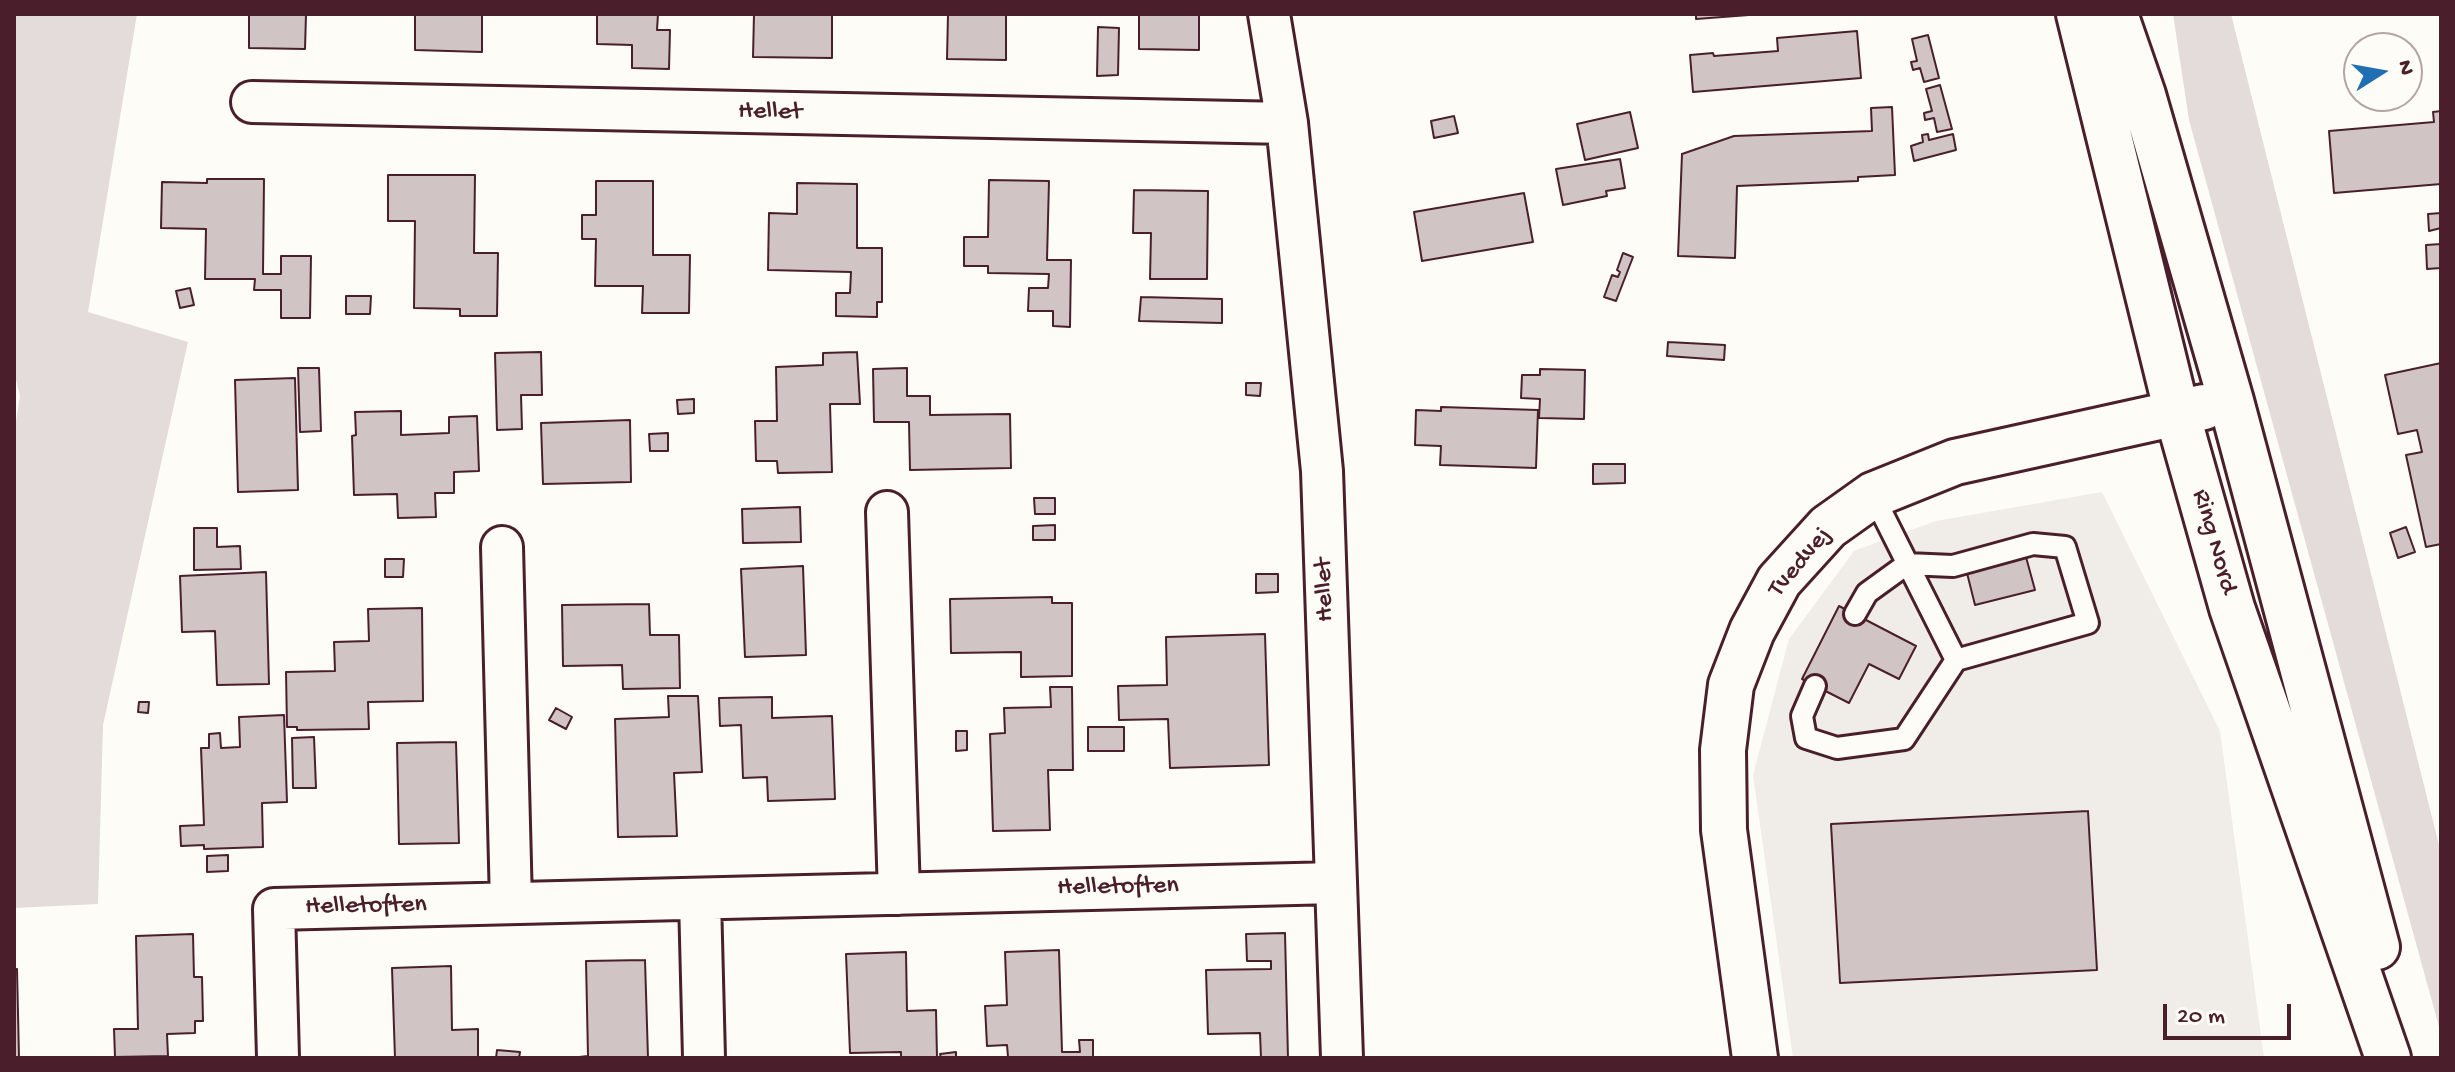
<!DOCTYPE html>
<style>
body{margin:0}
#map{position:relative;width:2455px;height:1072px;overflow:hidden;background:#fdfcf7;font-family:"Gochi Hand",sans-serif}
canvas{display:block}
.frame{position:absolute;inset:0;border:16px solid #4a1f2b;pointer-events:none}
.north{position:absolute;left:2343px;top:32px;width:80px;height:80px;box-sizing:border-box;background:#fdfcf7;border:2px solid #b5a4a5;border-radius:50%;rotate:79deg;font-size:22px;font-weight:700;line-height:32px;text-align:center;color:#4a1f2b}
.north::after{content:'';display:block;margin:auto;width:28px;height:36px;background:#1f6fb2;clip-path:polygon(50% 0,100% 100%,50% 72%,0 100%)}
.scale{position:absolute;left:2163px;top:1004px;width:128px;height:36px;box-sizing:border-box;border:4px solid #4a1f2b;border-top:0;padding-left:10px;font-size:24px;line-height:28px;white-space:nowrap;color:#4a1f2b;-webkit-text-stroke:6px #fdfcf7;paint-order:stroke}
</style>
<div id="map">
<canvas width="2455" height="1072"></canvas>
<div class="frame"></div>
<div class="north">N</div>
<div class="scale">20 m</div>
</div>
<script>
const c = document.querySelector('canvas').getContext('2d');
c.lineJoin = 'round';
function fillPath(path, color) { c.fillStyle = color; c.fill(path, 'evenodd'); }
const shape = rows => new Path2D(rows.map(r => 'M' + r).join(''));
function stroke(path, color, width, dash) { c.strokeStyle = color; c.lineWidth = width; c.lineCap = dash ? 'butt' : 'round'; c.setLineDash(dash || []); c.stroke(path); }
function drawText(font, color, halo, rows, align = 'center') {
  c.font = font + ' "Gochi Hand",sans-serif'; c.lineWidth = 6; c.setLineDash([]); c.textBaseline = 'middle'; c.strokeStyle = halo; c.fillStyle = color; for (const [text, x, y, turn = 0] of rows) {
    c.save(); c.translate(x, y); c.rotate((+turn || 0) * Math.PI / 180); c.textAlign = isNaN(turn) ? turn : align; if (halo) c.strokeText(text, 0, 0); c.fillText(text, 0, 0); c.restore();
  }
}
fillPath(shape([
 [2102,492,2220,731,2264,1058,1793,1058,1753,775,1789,639,1854,551,1936,521]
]), '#f0ece8');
fillPath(shape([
 [14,14,137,14,88,312,188,342,103,725,98,904,14,908,14,434,20,396,14,371],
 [2173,14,2231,14,2441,853,2441,1034,2189,120]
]), '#e3dcda');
const building = shape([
 [249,14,306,14,305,49,249,48,249,14],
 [415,14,482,14,482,52,415,50,415,14],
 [597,14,658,14,657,30,670,30,669,69,632,68,632,45,597,44,597,14],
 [754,14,858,14,832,14,832,58,753,57,754,14],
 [948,14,1006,14,1006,60,947,59,948,14],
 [1139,14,1199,14,1199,50,1139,49,1139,14],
 [1696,14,1749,14,1749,15,1696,19,1696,14],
 [1098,27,1119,28,1118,75,1097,76,1098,27],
 [1857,31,1861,78,1693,92,1690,55,1713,53,1714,56,1778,51,1777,38,1857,31],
 [1928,35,1939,78,1924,82,1920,68,1913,70,1911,62,1917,61,1912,39,1928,35],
 [1940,85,1952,129,1937,132,1934,118,1925,120,1924,113,1932,111,1926,89,1940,85],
 [1892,107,1895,175,1858,177,1858,181,1737,186,1735,258,1678,256,1682,154,1734,136,1872,131,1871,108,1892,107],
 [2441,111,2441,184,2334,193,2329,131,2434,122,2433,112,2441,111],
 [1630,112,1638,148,1585,160,1577,124,1630,112],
 [1454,116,1458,133,1434,138,1431,121,1454,116],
 [1928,134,1929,140,1953,134,1956,150,1914,161,1911,146,1923,142,1922,135,1928,134],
 [1620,159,1625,188,1606,191,1607,196,1563,205,1556,169,1620,159],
 [388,175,475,175,474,253,498,253,497,316,460,316,460,309,414,308,415,221,388,221,388,175],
 [207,179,264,179,263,274,281,274,281,256,311,256,310,318,281,318,281,290,254,290,255,279,205,279,206,229,161,228,162,182,207,183,207,179],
 [989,180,1049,181,1047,260,1071,260,1070,327,1053,326,1053,311,1028,311,1029,288,1048,288,1049,274,988,273,988,266,964,266,964,237,988,237,989,180],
 [596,181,653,181,653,255,690,255,689,313,642,313,643,286,595,286,596,239,582,239,582,215,596,215,596,181],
 [797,183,857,184,857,248,882,248,882,302,877,302,877,317,836,316,836,293,850,293,851,272,768,270,769,213,797,214,797,183],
 [1134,190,1208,191,1207,279,1150,279,1151,233,1133,233,1134,190],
 [1524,193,1533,242,1422,261,1414,212,1524,193],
 [2441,213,2441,228,2429,231,2428,214,2441,213],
 [2441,244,2441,268,2427,269,2426,245,2441,244],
 [1623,253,1633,257,1616,301,1604,297,1612,275,1618,277,1620,272,1617,270,1623,253],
 [190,288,194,305,180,308,176,291,190,288],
 [346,296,371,296,370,314,346,314,346,296],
 [1141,297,1222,299,1222,323,1139,321,1141,297],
 [1668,342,1725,345,1724,360,1667,356,1668,342],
 [541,352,542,395,521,395,522,429,497,430,495,353,541,352],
 [857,352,860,404,830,404,832,472,778,473,777,461,756,461,755,421,777,421,776,367,823,365,823,353,857,352],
 [2441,363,2441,544,2426,547,2406,455,2422,452,2417,430,2398,434,2385,375,2441,363],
 [298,368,319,368,321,431,300,432,298,368],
 [907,368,907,396,930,396,930,415,1010,414,1011,468,910,470,909,422,874,422,873,369,907,368],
 [1540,369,1585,370,1584,419,1539,418,1540,399,1521,398,1522,375,1540,375,1540,369],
 [295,378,298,490,238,492,235,380,295,378],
 [1246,383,1261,383,1260,396,1246,395,1246,383],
 [694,399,694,413,678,414,677,400,694,399],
 [1441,407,1538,410,1536,468,1440,465,1441,446,1415,445,1416,410,1441,411,1441,407],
 [401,411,401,435,449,433,449,417,477,416,479,471,454,472,454,493,435,493,436,517,398,518,397,494,354,495,352,436,356,435,355,412,401,411],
 [630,420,631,482,543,484,541,423,630,420],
 [668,433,668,451,650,451,649,434,668,433],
 [1593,464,1625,464,1625,483,1593,484,1593,464],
 [1034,498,1055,498,1055,514,1035,514,1034,498],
 [800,507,801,542,743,543,742,509,800,507],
 [1055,525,1055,540,1033,540,1033,526,1055,525],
 [2406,527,2415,552,2398,558,2390,533,2406,527],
 [194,528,217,528,217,547,240,546,241,569,194,570,194,528],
 [2023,546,2035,590,1975,605,1964,561,2023,546],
 [385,559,404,559,403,577,385,577,385,559],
 [803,566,806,655,745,657,741,569,803,566],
 [266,572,269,684,217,685,215,631,182,632,180,576,266,572],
 [1256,574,1278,574,1278,592,1256,593,1256,574],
 [1052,597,1052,603,1072,603,1072,676,1021,677,1021,652,951,653,950,599,1052,597],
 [649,604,650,635,679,635,680,688,623,689,622,665,563,666,562,605,649,604],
 [1839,606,1916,646,1899,679,1869,664,1849,703,1802,679,1839,606],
 [422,608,423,701,368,702,369,729,297,730,297,727,287,727,286,672,335,671,334,642,369,641,368,609,422,608],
 [1265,634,1269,765,1170,768,1168,719,1119,720,1118,686,1167,685,1166,637,1265,634],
 [1050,687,1072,687,1073,770,1048,770,1050,830,993,831,990,734,1005,733,1004,708,1051,707,1050,687],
 [668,696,698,696,702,772,674,773,677,836,618,837,615,719,669,717,668,696],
 [772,697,772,718,832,716,835,799,768,801,767,777,743,778,741,725,720,726,719,698,772,697],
 [139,702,149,702,148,713,138,712,139,702],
 [556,708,572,717,566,729,549,720,556,708],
 [284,715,287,802,262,803,263,847,204,849,204,845,181,846,180,826,204,825,201,748,209,748,209,734,220,733,221,748,240,747,239,717,284,715],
 [1088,727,1124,727,1124,751,1088,751,1088,727],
 [956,731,967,731,967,750,956,751,956,731],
 [314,737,316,788,293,788,292,738,314,737],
 [456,742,459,843,399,844,397,743,456,742],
 [2088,811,2097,970,1840,983,1831,824,2088,811],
 [228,855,228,871,207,872,207,856,228,855],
 [1285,933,1288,1058,1261,1058,1260,1033,1208,1034,1206,970,1271,969,1271,961,1247,961,1246,934,1285,933],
 [193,934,194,977,202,977,203,1021,195,1021,195,1033,167,1034,168,1056,115,1057,114,1029,138,1029,136,936,193,934],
 [1059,950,1062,1052,1080,1052,1079,1040,1093,1040,1093,1058,1008,1057,1007,1045,987,1046,985,1006,1007,1005,1005,952,1059,950],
 [906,952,907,1011,936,1010,937,1058,901,1058,901,1052,850,1053,846,954,906,952],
 [645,960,648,1058,570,1058,588,1056,586,961,645,960],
 [451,966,452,1030,478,1029,478,1058,395,1058,392,968,451,966],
 [17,969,19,1058,14,1058,14,970,17,969],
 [497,1050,520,1052,519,1058,496,1058,497,1050],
 [956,1052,956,1058,941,1058,940,1054,956,1052]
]);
fillPath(building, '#d0c5c4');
stroke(building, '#4a1f2b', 2);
const lane = shape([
 [1873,495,1956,660],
 [1815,686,1802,716,1806,738,1837,748,1904,739,1956,660,2088,623,2065,547,2033,544,1953,566,1907,564,1867,593,1855,614]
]);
const street = shape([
 [1269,14,1287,123,1322,471,1342,1058],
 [252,102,1287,123],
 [887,512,899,894],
 [502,547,511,903],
 [700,899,704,1058],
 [278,1058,274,909,1336,883]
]);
const secondary = shape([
 [2079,14,2177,413,2232,608,2388,1058],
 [2115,14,2143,95,2231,401,2377,947],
 [1755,1058,1724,830,1723,750,1731,685,1752,631,1779,581,1828,527,1873,495,1955,462,2204,407]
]);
stroke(lane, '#4a1f2b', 26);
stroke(street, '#4a1f2b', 46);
stroke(secondary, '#4a1f2b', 50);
stroke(lane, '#fdfcf7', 20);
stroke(street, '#fdfcf7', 40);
stroke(secondary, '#fdfcf7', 44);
drawText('26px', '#4a1f2b', '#fdfcf7', [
 ["Hellet",770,113,1],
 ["Ring Nord",2213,542,74],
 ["Tvedvej",1801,563,-50],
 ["Hellet",1326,590,-92],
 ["Helletoften",1118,888,-1],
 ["Helletoften",366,907,-1]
]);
</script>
